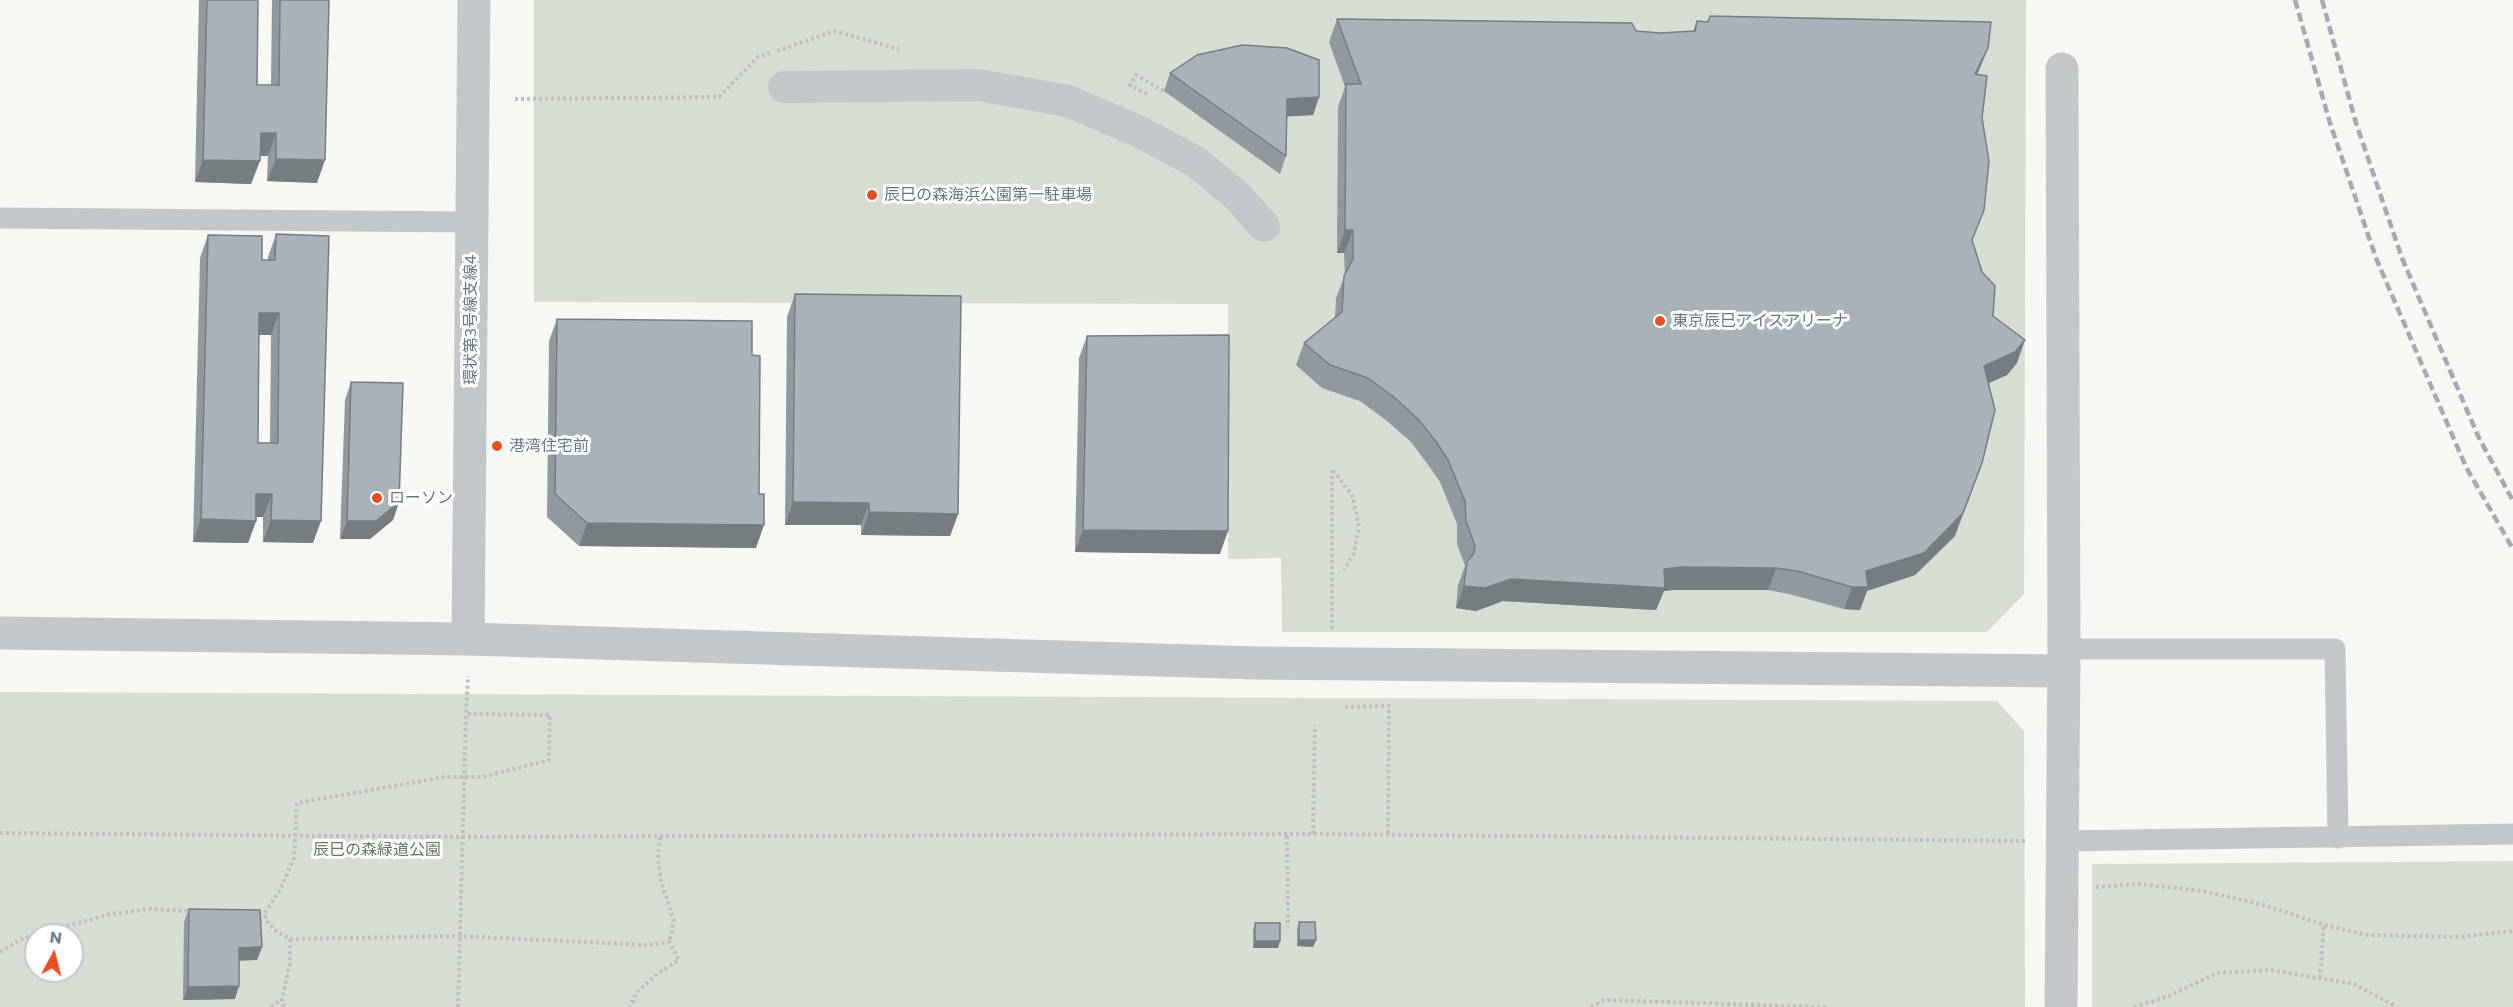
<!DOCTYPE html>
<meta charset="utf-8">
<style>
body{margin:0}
#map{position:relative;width:2513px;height:1007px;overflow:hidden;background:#f7f7f4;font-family:Commissioner,sans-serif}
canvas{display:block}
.north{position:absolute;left:24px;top:923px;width:60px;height:60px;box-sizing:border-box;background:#fff;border:2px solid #c2c9cf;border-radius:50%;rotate:7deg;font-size:16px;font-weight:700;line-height:24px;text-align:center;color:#667886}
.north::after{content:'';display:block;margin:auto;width:21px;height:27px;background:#e84e24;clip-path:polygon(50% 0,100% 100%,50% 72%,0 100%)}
</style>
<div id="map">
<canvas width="2513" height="1007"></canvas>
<div class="north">N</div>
</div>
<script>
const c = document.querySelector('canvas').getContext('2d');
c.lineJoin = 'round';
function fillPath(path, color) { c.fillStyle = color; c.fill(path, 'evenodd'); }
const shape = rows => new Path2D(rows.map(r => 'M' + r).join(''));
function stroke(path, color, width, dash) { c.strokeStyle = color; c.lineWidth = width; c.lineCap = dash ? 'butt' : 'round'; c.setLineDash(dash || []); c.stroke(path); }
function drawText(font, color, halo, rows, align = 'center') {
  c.font = font + ' Commissioner,"Noto Sans JP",sans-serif'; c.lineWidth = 6; c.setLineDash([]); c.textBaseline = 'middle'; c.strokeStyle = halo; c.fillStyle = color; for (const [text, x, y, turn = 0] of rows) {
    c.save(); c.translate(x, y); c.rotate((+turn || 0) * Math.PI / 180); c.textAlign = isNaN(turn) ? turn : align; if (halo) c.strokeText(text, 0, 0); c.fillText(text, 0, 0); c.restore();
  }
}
fillPath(shape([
 [534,0,2026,0,2024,594,1987,632,1282,632,1281,558,1228,559,1228,304,534,302],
 [0,692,1997,701,2024,731,2025,1007,0,1007],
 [36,935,72,935,72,971,36,971],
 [2513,861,2513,1007,2092,1007,2092,864]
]), '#d7ddd3');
stroke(shape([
 [777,51,834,31,899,49],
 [1147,94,1130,85,1136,75,1164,91],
 [515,99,719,97,758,57,770,53],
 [1332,629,1332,469,1353,497,1359,527,1354,553,1344,570],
 [1345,707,1389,706,1388,835],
 [0,833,461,837,1313,834,2027,841],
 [1313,834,1315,725],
 [1287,836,1288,927],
 [660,837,658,858,661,881,674,921,669,942],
 [2096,887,2139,884,2203,891,2264,905,2324,925,2367,935,2459,937,2513,931],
 [290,939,459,936,648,945,669,942,679,960,657,974,637,992,630,1007],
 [0,952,22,939,44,932,111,914,149,909,193,911],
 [2320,978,2324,925],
 [271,1007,282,999],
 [284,1007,282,999,290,964,290,939,276,931,269,924,264,914,280,890,294,858,297,803,445,777,483,777,549,760,550,715,466,714,468,676],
 [458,1007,466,714],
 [1591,1007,1604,1000,1826,1007],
 [2134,1007,2169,996,2217,973,2271,970,2354,984,2397,1007]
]), '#bdbfc2', 4, [3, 3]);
stroke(shape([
 [0,218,472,222],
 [2064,649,2335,649,2338,838],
 [2063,841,2513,834]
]), '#c3c7ca', 21);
stroke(shape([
 [784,87,978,85,1068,101,1140,132,1196,162,1236,195,1264,226]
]), '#c3c7ca', 32);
stroke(shape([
 [2061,1007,2064,649,2062,69]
]), '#c3c7ca', 33);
stroke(shape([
 [0,633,468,639,1257,663,2064,671],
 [468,639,474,0]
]), '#c3c7ca', 33);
stroke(shape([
 [2295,0,2330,123,2376,258,2466,467,2513,549],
 [2322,0,2356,123,2402,258,2478,436,2513,501]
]), '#a3aab0', 4.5, [9, 4.5]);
fillPath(shape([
 [199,0,258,0,257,85,271,85,272,0,329,0,317,183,267,181,268,156,260,156,251,184,195,182],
 [1710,16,1988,48,1977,75,1982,118,1972,241,1993,316,2017,363,2007,375,1988,383,1955,536,1915,575,1867,591,1860,610,1844,609,1789,594,1768,590,1673,590,1664,591,1656,610,1503,601,1476,611,1456,608,1458,585,1465,566,1457,544,1457,524,1440,482,1429,466,1411,442,1387,421,1360,401,1322,388,1296,365,1304,343,1335,317,1336,298,1345,275,1344,253,1337,253,1338,107,1345,87,1329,42,1337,19,1636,31,1660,33,1693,31,1697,21,1708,22],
 [1170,73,1319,97,1313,115,1287,116,1286,156,1280,174,1164,91],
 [276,234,313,543,263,542,263,517,256,517,256,521,248,543,193,542,200,258,208,235,262,260,268,260,268,257],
 [259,335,271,335,270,443,258,443],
 [795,294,958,514,950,536,861,535,861,525,785,525,787,317],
 [557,319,752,355,759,494,756,548,579,546,547,517,549,341],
 [1087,336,1220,554,1075,552,1079,358],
 [351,382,399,502,393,520,370,539,340,539,345,400],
 [189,909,262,947,257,960,239,960,235,999,183,1000,184,922],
 [1299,922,1316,940,1313,947,1297,946,1297,929],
 [1255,923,1278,948,1253,948,1253,930]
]), '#91999e');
fillPath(shape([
 [1988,48,1979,70,1967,97,1975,74],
 [1319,97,1313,115,1280,117,1287,99],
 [261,133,276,133,268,156,252,156],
 [276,159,325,160,317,183,267,181],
 [203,160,260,161,251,184,195,182],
 [1345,230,1353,230,1344,253,1337,253],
 [259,313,279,313,271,335,250,335],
 [2025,340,2017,363,2007,375,1976,389,1984,366],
 [1982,463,1955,536,1915,575,1867,591,1860,610,1844,609,1852,587,1866,571],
 [256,494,272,494,263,517,248,517],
 [399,502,393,520,370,539,340,539,347,521],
 [793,502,869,503,861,525,785,525],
 [869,512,958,514,950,536,861,535],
 [201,519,256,521,248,543,193,542],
 [271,520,321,521,313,543,263,542],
 [587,523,764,525,756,548,579,546],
 [1083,530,1228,531,1220,554,1075,552],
 [1681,567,1776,568,1768,590,1673,590,1664,591,1656,610,1503,601,1476,611,1456,608,1464,586,1511,579],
 [1299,940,1316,940,1313,947,1297,946],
 [1255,941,1280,941,1278,948,1253,948],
 [262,947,257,960,234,961,239,948],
 [239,986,235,999,183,1000,188,987]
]), '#767d81');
const building = shape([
 [207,0,258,0,257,85,279,85,280,0,329,0,325,160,276,159,276,133,261,133,260,161,203,160,207,0],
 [1710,16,1991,22,1988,48,1975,74,1987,76,1982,118,1989,161,1984,210,1972,240,1982,272,1995,286,1993,316,2025,340,2015,352,1984,366,1995,410,1982,463,1963,513,1924,553,1866,571,1868,587,1852,587,1797,571,1776,568,1681,567,1664,569,1665,588,1511,579,1485,588,1464,586,1467,562,1474,553,1475,546,1466,521,1465,501,1448,460,1437,443,1419,420,1395,398,1368,378,1330,365,1304,343,1342,312,1344,276,1353,259,1353,230,1345,230,1346,84,1361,84,1337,19,1632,23,1636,31,1660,33,1695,31,1697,21,1708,22,1710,16],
 [1242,45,1287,48,1319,60,1319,97,1287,99,1286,156,1170,73,1197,55,1242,45],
 [276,234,329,236,321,521,271,520,272,494,256,494,256,521,201,519,208,235,262,236,262,260,275,260,276,234],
 [259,313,279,313,278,443,258,443,259,313],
 [795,294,961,296,958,514,869,512,869,503,793,502,795,294],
 [557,319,752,321,752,355,760,356,759,494,764,494,764,525,587,523,555,494,557,319],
 [1229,335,1228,531,1083,530,1087,336,1229,335],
 [351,382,403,383,399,502,376,521,347,521,351,382],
 [189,909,260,910,262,947,239,948,239,986,188,987,189,909],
 [1299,922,1315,922,1316,940,1299,940,1299,922],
 [1255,923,1280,923,1280,941,1255,941,1255,923]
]);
fillPath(building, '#a9b2b8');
stroke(building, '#767d81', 1.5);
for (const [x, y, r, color] of [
 [872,195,6,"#e84e24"],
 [1660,321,6,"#e84e24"],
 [497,446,6,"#e84e24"],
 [377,498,6,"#e84e24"]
]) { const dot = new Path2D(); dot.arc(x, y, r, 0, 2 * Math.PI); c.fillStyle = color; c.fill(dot); stroke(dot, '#fff', 2); }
drawText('16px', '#667886', '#fff', [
 ["辰巳の森海浜公園第一駐車場",884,195],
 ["東京辰巳アイスアリーナ",1672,321],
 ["港湾住宅前",509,446],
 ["ローソン",389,498]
], 'left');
drawText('16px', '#667886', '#fff', [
 ["環状第3号線支線4",471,320,-90]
]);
drawText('16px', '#667861', '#fff', [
 ["辰巳の森緑道公園",377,850]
]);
</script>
